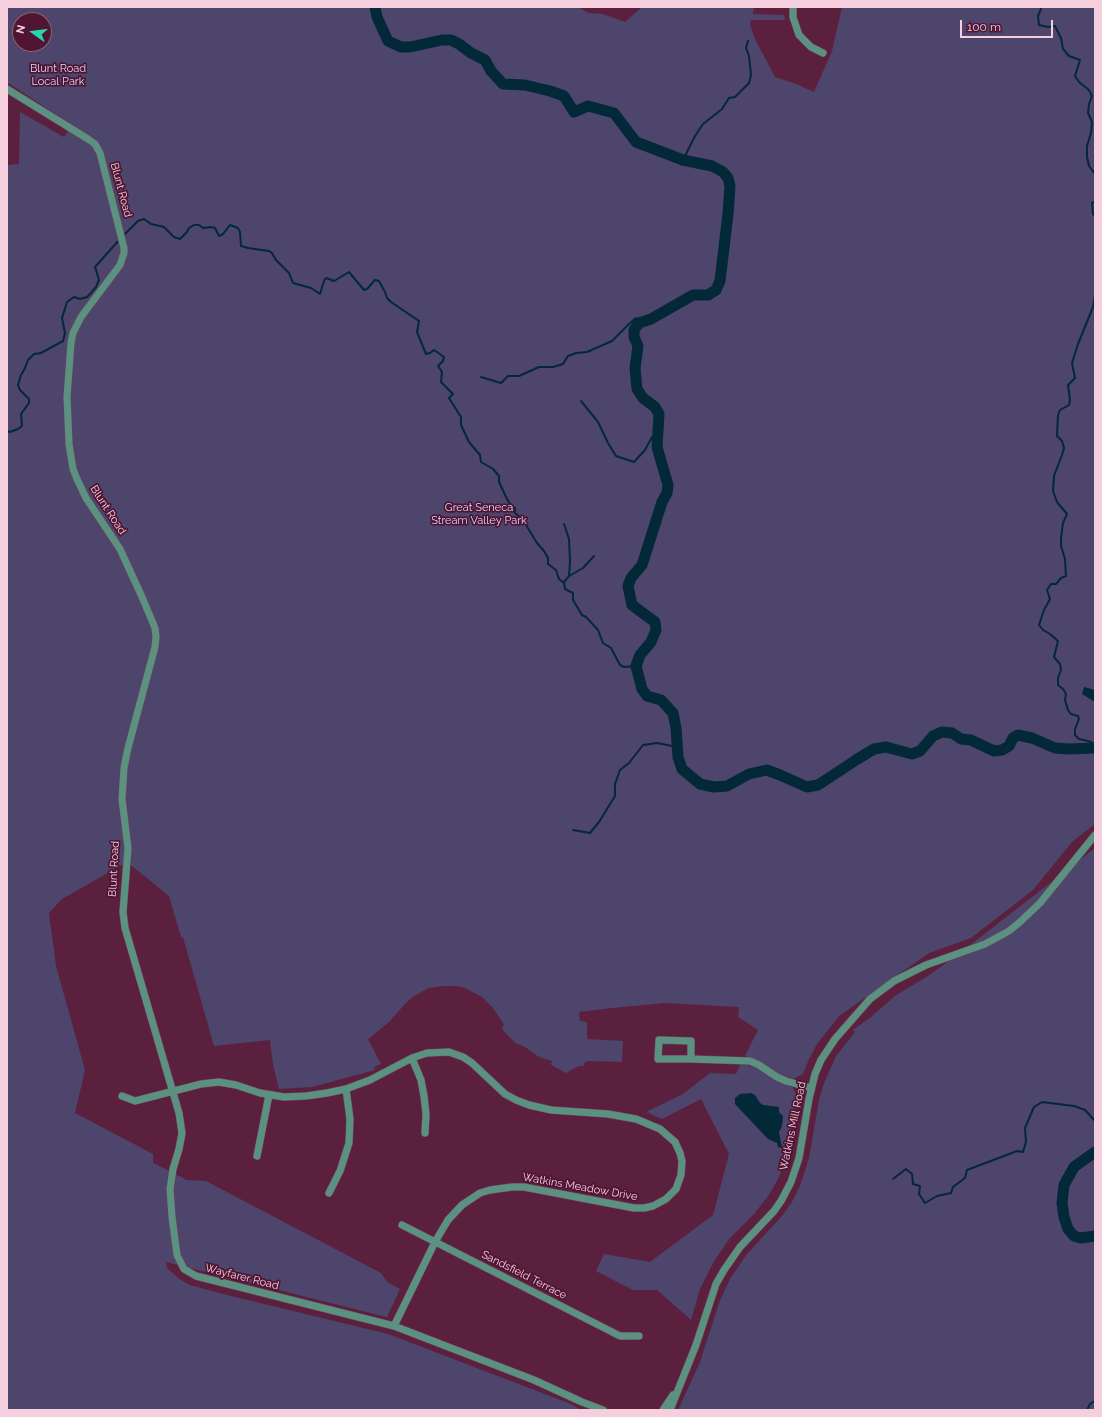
<!DOCTYPE html>
<style>
body{margin:0}
#map{position:relative;width:1102px;height:1417px;overflow:hidden;background:#5b203d;font-family:Raleway,sans-serif}
canvas{display:block}
.frame{position:absolute;inset:0;border:8px solid #f5cfde;pointer-events:none}
.north{position:absolute;left:12px;top:12px;width:40px;height:40px;box-sizing:border-box;background:#4f1533;border:1px solid #915f77;border-radius:50%;rotate:284deg;font-size:11px;font-weight:700;line-height:16px;text-align:center;color:#f5cfde}
.north::after{content:'';display:block;margin:auto;width:14px;height:18px;background:#25d5ae;clip-path:polygon(50% 0,100% 100%,50% 72%,0 100%)}
.scale{position:absolute;left:960px;top:20px;width:93px;height:18px;box-sizing:border-box;border:2px solid #f5cfde;border-top:0;padding-left:5px;font-size:12px;line-height:14px;white-space:nowrap;color:#f5cfde;-webkit-text-stroke:3px #4f1533;paint-order:stroke}
</style>
<div id="map">
<canvas width="1102" height="1417"></canvas>
<div class="frame"></div>
<div class="north">N</div>
<div class="scale">100 m</div>
</div>
<script>
const c = document.querySelector('canvas').getContext('2d');
c.lineJoin = 'round';
function fillPath(path, color) { c.fillStyle = color; c.fill(path, 'evenodd'); }
const shape = rows => new Path2D(rows.map(r => 'M' + r).join(''));
function stroke(path, color, width, dash) { c.strokeStyle = color; c.lineWidth = width; c.lineCap = dash ? 'butt' : 'round'; c.setLineDash(dash || []); c.stroke(path); }
function drawText(font, color, halo, rows, align = 'center') {
  c.font = font + ' Raleway,sans-serif'; c.lineWidth = 3.5; c.setLineDash([]); c.textBaseline = 'middle'; c.strokeStyle = halo; c.fillStyle = color; for (const [text, x, y, turn = 0] of rows) {
    c.save(); c.translate(x, y); c.rotate((+turn || 0) * Math.PI / 180); c.textAlign = isNaN(turn) ? turn : align; if (halo) c.strokeText(text, 0, 0); c.fillText(text, 0, 0); c.restore();
  }
}
fillPath(shape([
 [7,7,577,7,589,13,603,14,625,22,642,7,754,7,753,14,784,15,785,20,751,20,750,24,754,37,775,77,796,84,814,92,832,51,842,7,1095,7,1095,824,1072,842,1033,890,971,938,929,953,839,1016,817,1044,809,1059,803,1074,793,1079,779,1074,758,1060,745,1056,758,1030,738,1017,739,1007,665,1003,612,1008,579,1012,580,1021,587,1022,587,1039,623,1041,622,1062,588,1061,584,1063,584,1066,579,1066,566,1073,551,1065,552,1061,539,1057,525,1047,515,1043,502,1029,504,1024,492,1007,482,997,465,988,457,986,443,986,429,988,414,996,406,1003,388,1023,368,1039,381,1064,374,1067,375,1070,312,1087,279,1089,273,1065,270,1040,214,1046,183,937,181,937,169,896,127,862,62,899,49,913,56,966,85,1070,75,1113,153,1154,153,1163,187,1180,206,1181,381,1273,387,1282,400,1289,387,1317,166,1262,167,1268,178,1278,190,1285,223,1294,388,1334,571,1404,581,1410,7,1410,7,165,19,164,20,112,64,137,72,125,7,82],
 [20,20,44,20,44,44,20,44],
 [1095,848,1095,1410,678,1410,700,1362,719,1303,730,1279,747,1254,782,1216,792,1202,800,1186,809,1158,819,1100,824,1083,836,1056,855,1032,853,1030,871,1017,895,996,928,976,969,946],
 [741,1063,759,1069,782,1083,792,1087,797,1095,788,1147,780,1175,769,1195,754,1214,729,1239,713,1263,700,1289,691,1320,657,1290,633,1290,596,1271,604,1254,650,1262,713,1215,729,1154,701,1099,662,1119,646,1112,683,1094,710,1073,736,1074]
]), '#4d456c');
fillPath(shape([
 [1084,687,1095,690,1095,702,1082,694],
 [751,1093,755,1095,760,1103,763,1105,779,1107,779,1112,783,1116,782,1126,779,1132,782,1148,778,1147,777,1143,768,1139,735,1104,735,1098,740,1094]
]), '#032838');
stroke(shape([
 [1041,7,1041,9,1038,16,1039,25,1048,27,1055,26,1061,38,1063,49,1069,56,1080,60,1075,76,1079,82,1089,90,1092,96,1089,104,1088,113,1092,122,1091,133,1087,146,1087,157,1089,166,1095,174],
 [683,160,695,136,703,124,722,109,729,98,735,97,749,83,751,75,749,56,746,48,748,41],
 [1095,201,1092,203,1093,214,1095,216],
 [123,236,138,221,144,219,151,224,164,227,174,237,180,239,187,232,189,228,194,225,199,225,203,228,211,227,215,228,219,236,223,234,230,225,238,228,240,232,241,246,248,248,269,251,272,253,276,260,289,273,293,283,311,288,320,294,324,281,326,278,334,281,349,272,364,290,367,289,375,280,379,281,385,292,387,298,391,302,419,321,417,332,426,354,430,353,434,350,444,357,443,361,438,366,442,372,441,382,453,394,449,398,461,417,461,425,469,442,480,455,481,462,493,469,499,476,499,482,507,499,510,504,515,508,515,513,523,520,537,543,544,551,548,558,548,564,556,570,559,579,564,583,565,589,573,593,573,600,582,615,586,617,598,630,603,643,611,648,620,665,624,667,636,666],
 [1095,296,1093,307,1078,344,1072,363,1075,378,1068,385,1070,400,1069,405,1060,410,1058,415,1057,436,1062,441,1064,448,1062,455,1054,476,1053,491,1057,502,1067,514,1063,523,1061,538,1061,546,1065,559,1066,576,1061,578,1056,584,1051,584,1047,590,1050,599,1044,610,1039,625,1043,630,1050,634,1058,641,1054,657,1060,664,1061,670,1058,678,1058,685,1063,689,1066,694,1065,700,1068,710,1071,714,1078,716,1079,719,1075,729,1075,735,1079,739,1088,741,1095,744],
 [481,377,501,383,508,376,519,376,539,367,553,367,563,364,568,356,576,353,587,352,612,341,630,323,636,318,639,323],
 [581,401,598,422,608,443,616,456,634,462,645,450,652,437,658,433],
 [7,431,10,432,18,429,22,426,21,414,29,403,29,399,20,390,18,385,21,375,25,368,28,360,34,354,41,353,63,341,65,333,62,318,67,302,74,297,80,299,87,297,91,293,96,287,99,280,95,267,120,239],
 [564,524,569,539,570,561,569,576,564,582],
 [569,576,583,568,594,556],
 [573,830,590,833,599,822,615,796,615,784,620,770,629,763,643,745,657,743,677,747],
 [893,1179,906,1169,912,1174,913,1184,920,1186,919,1194,925,1203,937,1196,951,1193,953,1187,965,1178,967,1170,1017,1151,1023,1152,1026,1142,1025,1128,1034,1107,1042,1102,1074,1106,1085,1110,1095,1121],
 [1087,1410,1090,1404,1095,1401]
]), '#032838', 2);
stroke(shape([
 [375,7,377,17,388,41,401,47,410,47,442,40,451,40,459,44,471,53,485,60,491,71,503,84,525,85,550,91,564,96,574,112,588,106,614,113,636,142,683,160,712,166,723,172,728,178,730,186,728,214,720,281,716,290,708,295,693,295,651,319,639,323,634,330,634,337,638,346,635,368,637,389,643,398,655,407,659,414,657,447,668,485,667,493,662,502,642,565,631,578,628,586,632,605,655,622,656,630,651,642,640,655,636,666,642,689,647,696,661,700,673,713,676,728,678,757,682,769,700,784,714,787,727,786,749,774,767,770,780,775,807,787,818,785,856,760,874,749,886,747,912,754,920,751,933,736,942,732,952,733,961,739,971,740,994,751,1002,750,1009,746,1013,738,1018,735,1032,738,1055,748,1069,749,1095,748],
 [1095,1152,1074,1167,1064,1185,1062,1203,1064,1217,1068,1229,1074,1236,1081,1238,1095,1236]
]), '#032838', 11);
const minor = shape([
 [793,7,793,17,799,35,811,47,823,53],
 [7,89,88,139,95,144,100,153,124,248,124,253,120,265,81,317,73,333,71,343,67,397,69,444,73,469,77,479,86,498,120,549,142,597,155,628,156,637,155,647,128,748,124,768,122,799,128,848,123,912,125,928,179,1113,182,1133,179,1149,173,1169,170,1189,172,1217,177,1255,184,1269,196,1276,394,1326,534,1380,582,1402,603,1410],
 [412,1058,421,1080,424,1096,426,1114,425,1133],
 [691,1059,658,1059,659,1040,691,1041,691,1059,750,1061,759,1065,777,1077,786,1081,811,1088],
 [122,1096,135,1101,201,1084,219,1082,236,1085,260,1093,284,1097,306,1096,327,1093,346,1089,370,1080,412,1058,427,1053,449,1052,463,1057,472,1063,505,1094,516,1100,529,1105,551,1110,608,1114,636,1119,660,1129,675,1142,680,1153,682,1161,681,1175,676,1189,666,1199,653,1206,644,1208,634,1208,524,1187,512,1187,490,1190,480,1193,462,1205,448,1220,435,1242,394,1326],
 [257,1156,269,1095],
 [329,1193,340,1171,349,1143,350,1119,346,1089],
 [402,1225,620,1336,639,1336],
 [663,1410,673,1395],
 [670,1410,696,1345,716,1284,724,1270,740,1247,774,1211,781,1201,791,1182,799,1158,809,1099,815,1074,821,1060,835,1039,870,999,894,981,926,965,985,944,1009,931,1020,922,1040,903,1095,835]
]);
stroke(minor, '#77405a', 8);
stroke(minor, '#5a9180', 7);
drawText('11px', '#ded9fa', '#4f1533', [
 ["Blunt Road",58,69],
 ["Local Park",58,82],
 ["Great Seneca",479,508],
 ["Stream Valley Park",479,521]
]);
drawText('11px', '#f5cfde', '#4f1533', [
 ["Blunt Road",121,190,75],
 ["Blunt Road",108,510,57],
 ["Blunt Road",114,869,-87],
 ["Watkins Mill Road",793,1126,-78],
 ["Watkins Meadow Drive",580,1187,10],
 ["Sandsfield Terrace",524,1275,27],
 ["Wayfarer Road",242,1277,14]
]);
</script>
